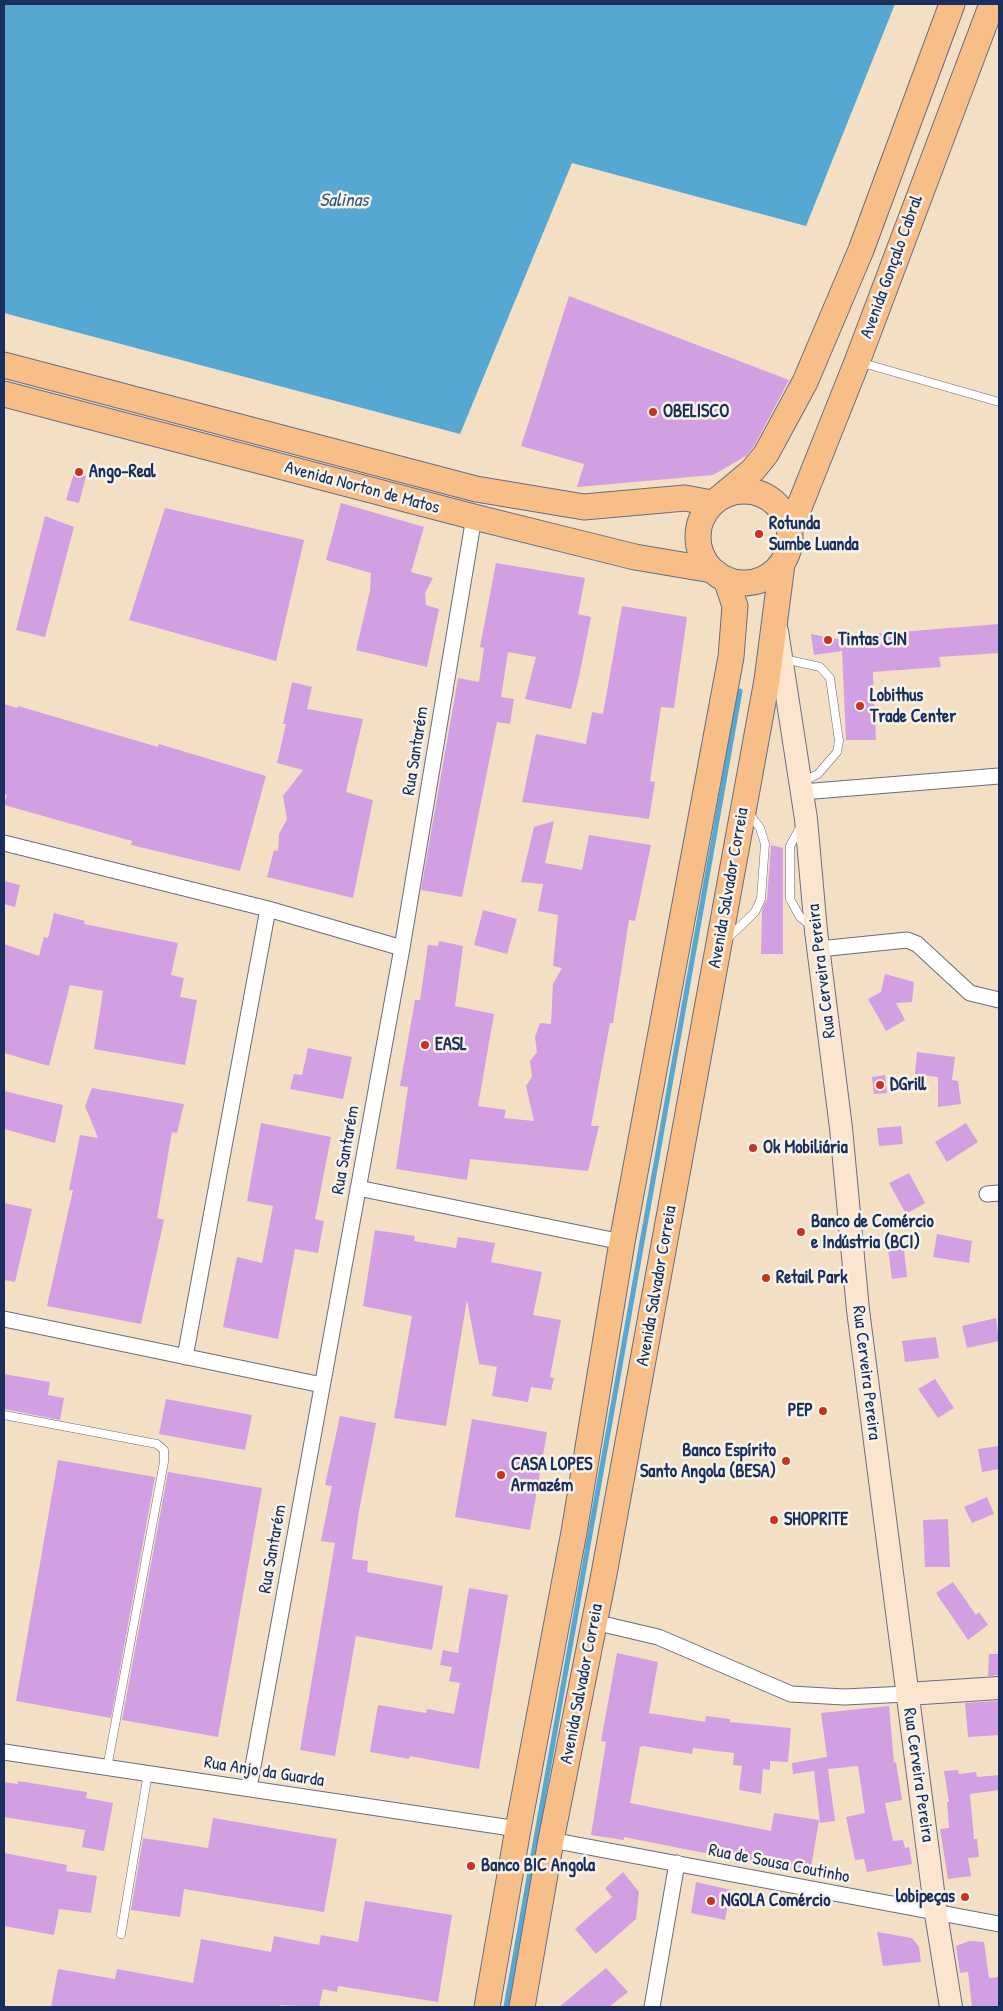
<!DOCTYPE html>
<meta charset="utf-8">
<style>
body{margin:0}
#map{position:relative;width:1003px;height:2011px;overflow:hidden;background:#f3e0c4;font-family:"Patrick Hand",sans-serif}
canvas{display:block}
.frame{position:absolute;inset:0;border:5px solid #1b2f5e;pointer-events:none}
</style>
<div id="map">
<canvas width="1003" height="2011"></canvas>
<div class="frame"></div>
</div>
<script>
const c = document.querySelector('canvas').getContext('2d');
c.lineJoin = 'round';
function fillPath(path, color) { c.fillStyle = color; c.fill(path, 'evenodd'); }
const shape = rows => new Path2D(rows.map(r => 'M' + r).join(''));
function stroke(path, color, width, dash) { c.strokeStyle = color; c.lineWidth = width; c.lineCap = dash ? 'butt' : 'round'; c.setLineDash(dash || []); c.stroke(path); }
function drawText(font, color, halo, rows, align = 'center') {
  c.font = font + ' "Patrick Hand",sans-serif'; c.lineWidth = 5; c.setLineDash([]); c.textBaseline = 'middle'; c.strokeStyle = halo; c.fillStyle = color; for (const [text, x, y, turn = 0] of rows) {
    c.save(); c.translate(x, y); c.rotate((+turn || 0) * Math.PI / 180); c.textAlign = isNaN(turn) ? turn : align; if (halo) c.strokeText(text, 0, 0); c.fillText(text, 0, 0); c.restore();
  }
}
fillPath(shape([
 [4,4,895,4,806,226,572,163,460,434,4,313]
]), '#56a7d1');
stroke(shape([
 [506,2007,740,691]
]), '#56a7d1', 5);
fillPath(shape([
 [569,296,789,380,754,446,746,456,713,475,577,487,584,464,521,446],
 [74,473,86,476,79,503,66,500],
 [341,503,424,527,411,572,433,578,425,593,426,605,439,609,427,667,356,650,370,591,371,573,326,560],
 [165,508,304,540,276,661,129,620],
 [45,516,74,527,45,637,16,630],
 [496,563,585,578,578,614,591,617,579,677,571,709,525,699,536,657,508,652,501,697,514,699,510,724,497,722,462,897,421,890,458,678,479,682,484,648,480,647],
 [622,606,687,617,674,708,661,707,650,781,655,782,649,819,522,802,536,734,586,744,592,712,603,714],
 [999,624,999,653,939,657,941,667,873,672,876,740,846,740,842,651,814,655,811,634,876,647,875,634],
 [292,682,312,687,307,709,363,719,346,792,373,800,353,898,267,877,274,850,278,851,279,834,287,819,283,796,303,770,277,763,286,724,283,724],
 [4,704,17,708,18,706,158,747,159,744,266,776,240,871,131,845,132,841,4,805,7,795,4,794],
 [554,821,545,863,582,870,589,835,651,845,635,921,629,920,613,1023,610,1023,591,1126,599,1126,588,1171,470,1159,467,1180,396,1169,408,1087,400,1086,415,1000,420,1000,428,945,438,946,439,941,463,946,455,1006,494,1014,478,1106,506,1110,504,1118,534,1121,526,1086,532,1077,530,1061,537,1052,535,1037,540,1023,551,1024,553,984,562,968,553,966,558,915,538,911,543,884,521,882,534,827],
 [771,845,783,848,783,954,761,954,762,909,767,899],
 [4,881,20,885,15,907,4,904],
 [483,910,517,919,507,954,474,945],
 [54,913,85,921,84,924,178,943,171,975,184,978,180,997,197,1000,185,1065,94,1049,103,991,70,985,49,1066,4,1053,4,944,39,956,44,937,48,938],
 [885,974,914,982,912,1002,896,1003,905,1020,886,1031,868,999,881,992],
 [308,1048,352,1057,343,1099,290,1089,294,1074,302,1075],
 [917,1052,955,1057,952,1080,958,1081,961,1104,938,1107,938,1077,915,1074],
 [885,1075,887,1093,874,1094,872,1077],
 [92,1088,184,1104,177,1133,172,1132,157,1218,164,1220,141,1324,47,1306,73,1190,69,1190,80,1135,98,1138,85,1106],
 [4,1091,63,1105,55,1143,4,1129],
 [261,1123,331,1137,315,1219,324,1221,318,1253,295,1249,278,1339,223,1327,237,1257,262,1263,273,1206,247,1201],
 [966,1123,978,1142,947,1162,935,1142],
 [901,1126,903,1144,879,1146,877,1128],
 [909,1173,925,1203,906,1214,889,1183],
 [4,1203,32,1209,15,1282,4,1280],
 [375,1230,415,1236,414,1241,456,1248,458,1237,495,1243,491,1262,542,1272,533,1315,561,1320,550,1377,554,1378,551,1390,531,1387,528,1402,492,1396,497,1367,479,1364,467,1300,446,1426,394,1418,412,1316,363,1306],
 [937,1234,972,1241,969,1263,933,1257],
 [903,1240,907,1277,892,1279,887,1242],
 [996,1318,999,1341,967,1348,962,1326],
 [936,1337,939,1358,905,1362,902,1341],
 [4,1374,50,1382,48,1395,64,1398,60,1420,4,1409],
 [935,1379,954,1408,938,1418,918,1389],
 [166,1399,252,1415,245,1450,159,1434],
 [340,1416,376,1423,359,1511,352,1559,368,1561,367,1572,443,1586,432,1650,356,1636,335,1756,300,1750,335,1543,321,1541,332,1486,325,1485],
 [472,1419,547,1432,530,1530,455,1517],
 [999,1446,999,1469,982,1472,978,1449],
 [58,1460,155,1477,111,1718,16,1701],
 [168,1472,262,1488,218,1737,122,1720],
 [987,1497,994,1514,972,1523,964,1507],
 [948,1519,950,1567,925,1567,923,1520],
 [953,1582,976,1615,979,1612,988,1625,968,1640,936,1593],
 [469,1588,508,1595,479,1769,410,1756,409,1759,370,1752,378,1705,426,1713,427,1709,454,1714,460,1683,449,1681,452,1667,440,1665,443,1650,458,1653],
 [617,1653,658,1662,649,1713,705,1722,706,1716,730,1719,730,1722,791,1728,788,1762,770,1761,770,1770,763,1769,761,1794,739,1790,742,1766,733,1765,734,1753,693,1748,692,1754,643,1746,640,1747,630,1803,771,1831,774,1813,819,1820,810,1874,624,1837,624,1840,591,1835,606,1742,601,1741],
 [989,1654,999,1654,999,1675,988,1676],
 [999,1701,999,1735,968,1737,965,1703],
 [889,1706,894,1763,896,1762,902,1800,885,1803,893,1841,903,1840,905,1848,909,1847,912,1864,867,1872,864,1859,855,1860,846,1817,865,1813,858,1766,828,1769,835,1821,820,1823,814,1771,793,1774,792,1763,827,1757,821,1713],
 [958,1770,959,1774,976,1772,977,1777,999,1775,999,1790,970,1794,974,1839,977,1839,979,1857,968,1858,971,1876,948,1879,940,1829,949,1828,947,1802,949,1802,944,1771],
 [18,1781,87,1792,86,1798,113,1803,104,1851,82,1847,85,1830,4,1817,4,1782,18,1784],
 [213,1818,337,1839,324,1912,184,1889,180,1917,131,1910,143,1838,208,1848],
 [4,1853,67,1865,66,1871,97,1876,91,1913,59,1909,54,1935,4,1926],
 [623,1872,639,1892,636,1919,596,1954,575,1929,612,1897,605,1888],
 [696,1882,731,1890,725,1920,691,1913],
 [365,1901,452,1915,438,2002,338,1986,337,1992,323,1989,319,2007,280,2005,280,2007,51,2007,58,1969,115,1979,117,1969,193,1983,201,1939,271,1952,274,1936,319,1945,321,1935,358,1942],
 [877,1932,912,1938,919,1947,921,1962,883,1966],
 [969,1941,984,1942,989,1978,999,1977,999,2007,972,2007,968,1972,960,1973,956,1946],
 [606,1968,628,1992,609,2007,559,2007]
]), '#d29fe3');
const lane = shape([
 [859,362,999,402],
 [784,659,820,667,830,678,839,741,837,752,818,774,802,782],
 [802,824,790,846,790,899,800,917,811,926],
 [728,938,755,912,761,899,765,844,760,828,748,812],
 [4,1415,157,1444,164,1450,164,1462,107,1768],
 [121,1934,148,1773]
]);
const street = shape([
 [802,792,999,776],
 [4,843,268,909,402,948],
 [819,949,907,940,917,944,970,993,999,1000],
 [358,1188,622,1242],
 [987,1194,999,1193],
 [4,1319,322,1385],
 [185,1357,268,909],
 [594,1622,658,1637,791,1694,844,1697,907,1694],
 [4,1752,518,1829],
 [249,1788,402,948,474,517],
 [551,1840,999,1924],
 [652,2007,677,1863]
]);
const secondary = shape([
 [777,631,806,819,816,931,841,1128,858,1310,936,1914,951,2007],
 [907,1694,999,1688]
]);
const primary = shape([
 [4,365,476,489,584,507,685,498,711,503],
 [4,394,474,517,635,557,712,570,720,576],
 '698 537a46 46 0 1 1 92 0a46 46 0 1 1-92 0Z',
 [723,495,753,470,766,454,805,382,861,250,952,4],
 [790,530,857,362,992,4],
 [487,2007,518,1829,574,1532,622,1242,731,657,735,606,726,579],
 [522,2007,551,1840,604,1574,767,680,782,564]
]);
stroke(lane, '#676d82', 9);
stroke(street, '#676d82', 17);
stroke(secondary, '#676d82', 24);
stroke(primary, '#676d82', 27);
stroke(lane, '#fff', 8);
stroke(street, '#fff', 15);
stroke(secondary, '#fce5cf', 22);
stroke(primary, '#f7be88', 25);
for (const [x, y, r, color] of [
 [653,412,5,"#c8321e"],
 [79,472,5,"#c8321e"],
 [759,534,5,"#c8321e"],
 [828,640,5,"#c8321e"],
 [860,706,5,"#c8321e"],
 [425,1045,5,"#c8321e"],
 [880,1085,5,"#c8321e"],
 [753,1148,5,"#c8321e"],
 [801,1232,5,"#c8321e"],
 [766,1278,5,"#c8321e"],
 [823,1411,5,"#c8321e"],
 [786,1461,5,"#c8321e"],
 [501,1475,5,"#c8321e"],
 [774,1520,5,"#c8321e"],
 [471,1866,5,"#c8321e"],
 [965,1897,5,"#c8321e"],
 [711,1901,5,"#c8321e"]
]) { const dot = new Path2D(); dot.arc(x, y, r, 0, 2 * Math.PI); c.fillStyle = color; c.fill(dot); stroke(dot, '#f7f3e8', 2); }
drawText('18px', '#1b2f5e', '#f7f3e8', [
 ["Avenida Gonçalo Cabral",892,267,-70],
 ["Avenida Norton de Matos",362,488,15],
 ["Rua Santarém",416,751,-81],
 ["Avenida Salvador Correia",729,888,-80],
 ["Rua Cerveira Pereira",822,971,-97],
 ["Rua Santarém",346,1150,-80],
 ["Avenida Salvador Correia",657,1286,-80],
 ["Rua Cerveira Pereira",866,1373,83],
 ["Rua Santarém",273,1549,-80],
 ["Avenida Salvador Correia",582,1684,-79],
 ["Rua Anjo da Guarda",264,1772,9],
 ["Rua Cerveira Pereira",918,1775,82],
 ["Rua de Sousa Coutinho",779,1864,11]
]);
drawText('bold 18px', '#1b2f5e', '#f7f3e8', [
 ["OBELISCO",663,412],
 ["Ango-Real",89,472],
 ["Rotunda",769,524],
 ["Sumbe Luanda",769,545],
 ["Tintas CIN",838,640],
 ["Lobithus",870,696],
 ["Trade Center",870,717],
 ["EASL",435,1045],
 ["DGrill",890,1085],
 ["Ok Mobiliária",763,1148],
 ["Banco de Comércio",811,1222],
 ["e Indústria (BCI)",811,1243],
 ["Retail Park",776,1278],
 ["PEP",813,1411,"right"],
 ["Banco Espírito",776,1451,"right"],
 ["Santo Angola (BESA)",776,1472,"right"],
 ["CASA LOPES",511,1465],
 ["Armazém",511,1486],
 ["SHOPRITE",784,1520],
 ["Banco BIC Angola",481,1866],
 ["lobipeças",955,1897,"right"],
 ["NGOLA Comércio",721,1901]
], 'left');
drawText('italic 19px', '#305986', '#f7f3e8', [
 ["Salinas",344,201]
]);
</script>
